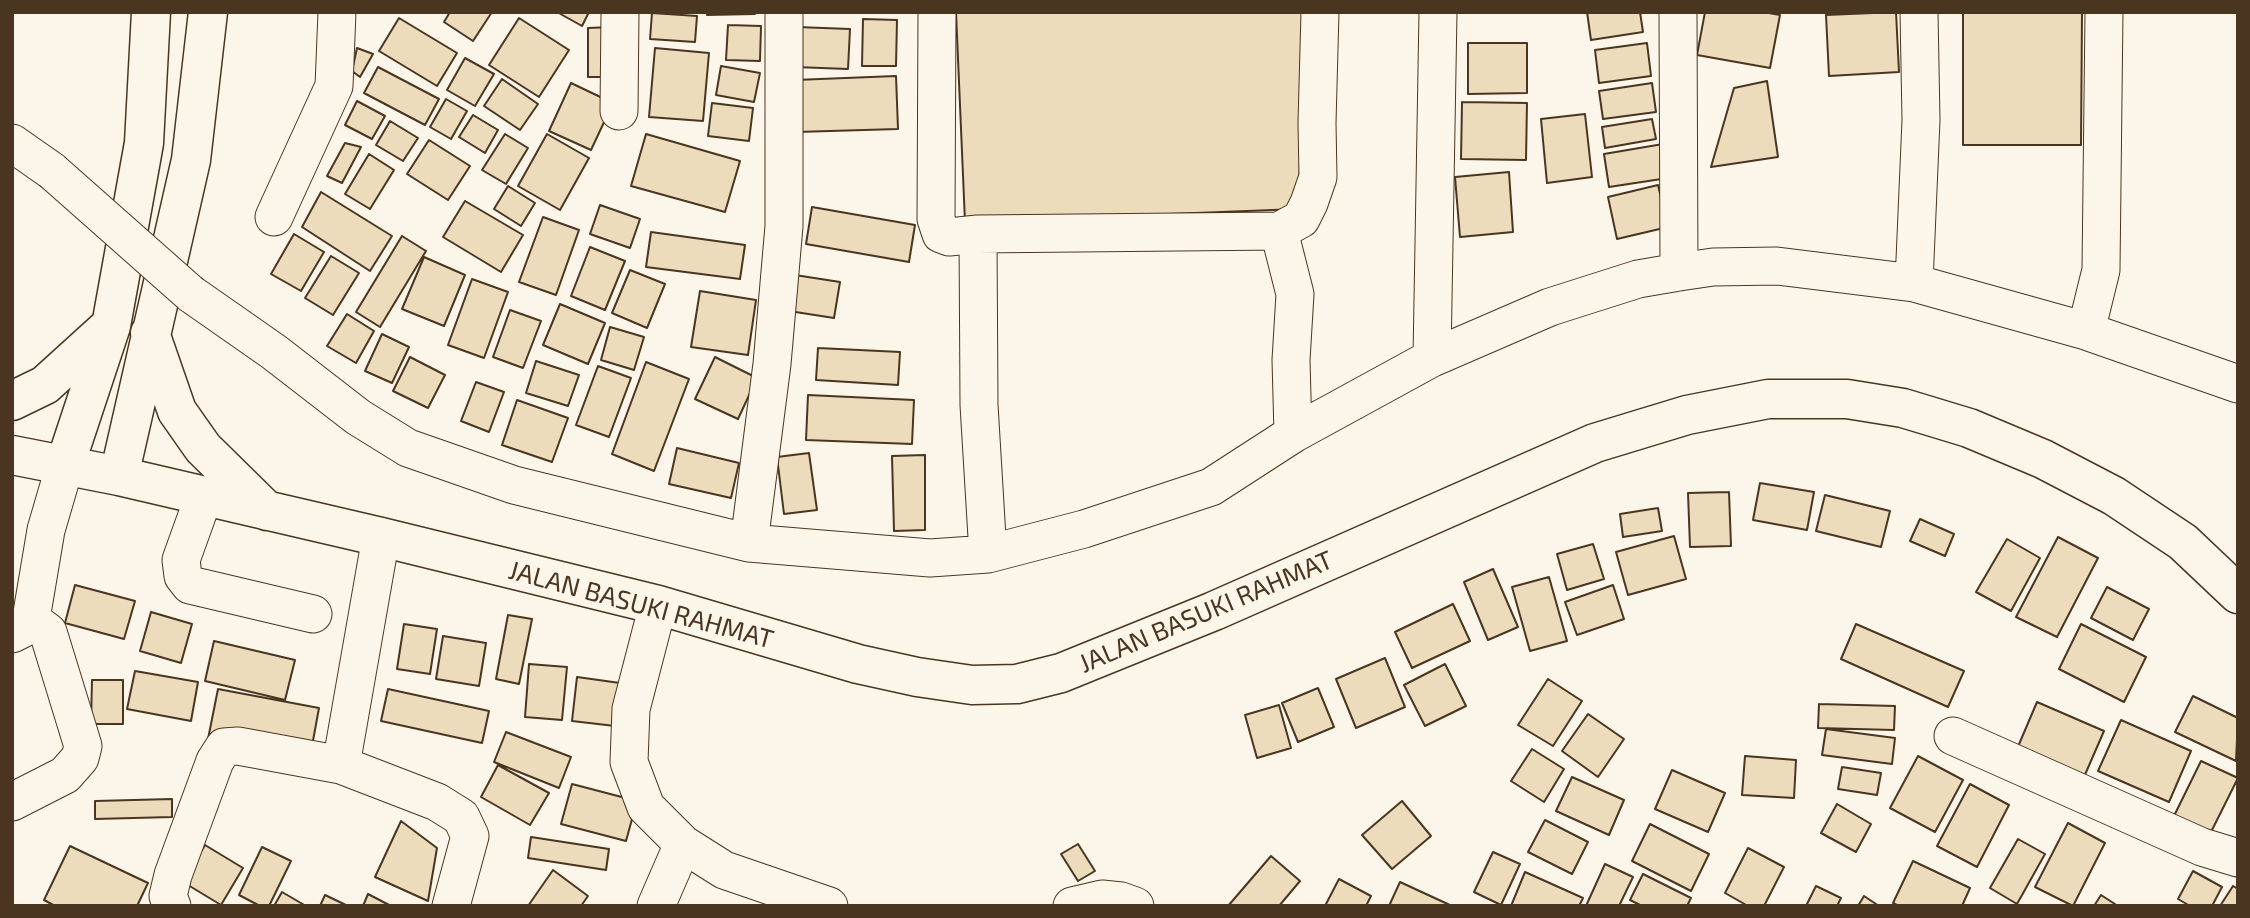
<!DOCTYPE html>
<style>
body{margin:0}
#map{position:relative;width:2250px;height:918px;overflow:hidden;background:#fbf6e9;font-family:"Exo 2",sans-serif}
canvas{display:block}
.frame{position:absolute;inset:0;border:14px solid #4a3520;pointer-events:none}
</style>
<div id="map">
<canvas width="2250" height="918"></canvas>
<div class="frame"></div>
</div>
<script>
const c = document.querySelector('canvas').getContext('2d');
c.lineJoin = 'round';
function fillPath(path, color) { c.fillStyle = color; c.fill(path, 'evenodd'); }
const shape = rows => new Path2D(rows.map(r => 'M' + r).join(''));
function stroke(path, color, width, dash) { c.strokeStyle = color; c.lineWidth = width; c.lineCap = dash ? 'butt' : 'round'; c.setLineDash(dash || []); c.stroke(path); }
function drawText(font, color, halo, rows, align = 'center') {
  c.font = font + ' "Exo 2",sans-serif'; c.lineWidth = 5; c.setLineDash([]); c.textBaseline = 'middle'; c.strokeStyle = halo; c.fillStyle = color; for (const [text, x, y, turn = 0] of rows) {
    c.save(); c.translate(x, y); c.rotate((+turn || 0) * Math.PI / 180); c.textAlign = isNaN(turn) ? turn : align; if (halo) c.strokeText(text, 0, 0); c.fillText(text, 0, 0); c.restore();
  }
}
const building = shape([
 [450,12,492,12,473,41,444,22,450,12],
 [557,12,589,12,582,26,557,12],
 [707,12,755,12,755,14,707,15,707,12],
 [956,12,1307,12,1298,209,965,222,956,12],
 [1587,12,1640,12,1643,32,1591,40,1587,12],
 [1705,12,1763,12,1780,15,1770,68,1697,55,1705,12],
 [1896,12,1899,72,1829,76,1826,15,1896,12],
 [1963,12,2082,12,2081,145,1963,145,1963,12],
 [652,13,697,16,695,42,650,39,652,13],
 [399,18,457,53,437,86,379,51,399,18],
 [519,18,569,50,539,97,489,65,519,18],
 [863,19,897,20,896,66,862,66,863,19],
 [728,25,761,26,760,61,726,60,728,25],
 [613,27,614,77,588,77,588,28,613,27],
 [797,27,850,29,848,69,795,67,797,27],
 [1468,43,1527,43,1527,93,1468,94,1468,43],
 [1647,43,1651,76,1599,83,1595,50,1647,43],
 [357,48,373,54,360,77,352,71,357,48],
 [655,48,709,53,703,121,649,117,655,48],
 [465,58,494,74,475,106,447,90,465,58],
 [721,66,760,73,754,102,716,95,721,66],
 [378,67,439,99,425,125,364,93,378,67],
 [896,76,898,129,796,132,795,80,896,76],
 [502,79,538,104,520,130,484,106,502,79],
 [1767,81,1778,157,1711,167,1734,88,1767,81],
 [571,83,613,103,591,150,549,131,571,83],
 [1652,83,1656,112,1603,119,1599,91,1652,83],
 [446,99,467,111,451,139,430,127,446,99],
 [357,101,385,116,372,139,345,125,357,101],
 [1462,102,1527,103,1526,160,1461,159,1462,102],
 [712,103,753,108,749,141,708,136,712,103],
 [1585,114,1592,177,1547,183,1541,119,1585,114],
 [473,115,498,130,485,153,459,137,473,115],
 [1652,119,1656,139,1605,148,1602,127,1652,119],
 [390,121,418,138,403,161,376,145,390,121],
 [505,134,528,148,506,184,482,170,505,134],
 [547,134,589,158,560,210,518,186,547,134],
 [646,134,740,161,725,212,631,186,646,134],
 [429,140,470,166,448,200,407,174,429,140],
 [345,143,361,147,342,183,327,176,345,143],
 [1663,144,1668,178,1609,187,1604,154,1663,144],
 [369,154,394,170,370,209,345,194,369,154],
 [1509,172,1513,232,1460,237,1455,177,1509,172],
 [1658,185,1668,227,1617,239,1608,197,1658,185],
 [508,186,535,203,521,226,494,209,508,186],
 [321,192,392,236,370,271,302,227,321,192],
 [465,201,523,235,501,272,443,237,465,201],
 [600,205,640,219,630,248,590,234,600,205],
 [812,207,915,225,909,262,806,244,812,207],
 [543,217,579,230,556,295,519,282,543,217],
 [651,232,745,245,740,279,646,267,651,232],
 [294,234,324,252,301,291,271,274,294,234],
 [402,236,426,251,380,327,356,312,402,236],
 [590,247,625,261,605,310,571,296,590,247],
 [331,256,359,273,333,315,305,298,331,256],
 [424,257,465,275,444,326,402,309,424,257],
 [630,270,665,284,647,328,612,313,630,270],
 [795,275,840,282,834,318,789,311,795,275],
 [472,279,508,292,484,358,448,345,472,279],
 [700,291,756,300,748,355,691,347,700,291],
 [560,304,605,323,588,364,543,345,560,304],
 [510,310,541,321,523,368,493,357,510,310],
 [347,314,374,331,356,363,327,346,347,314],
 [610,327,644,337,634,370,601,360,610,327],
 [382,334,409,347,392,383,365,371,382,334],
 [818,348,900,352,898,385,816,380,818,348],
 [410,357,445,375,428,408,393,391,410,357],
 [715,357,757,378,738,419,695,399,715,357],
 [536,361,579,375,568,406,526,393,536,361],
 [646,362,689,379,654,471,612,454,646,362],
 [598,366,631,378,609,437,576,425,598,366],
 [476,382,504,392,489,432,461,421,476,382],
 [808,395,914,400,912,444,806,440,808,395],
 [517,400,568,418,552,462,502,445,517,400],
 [677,448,739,463,731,498,669,484,677,448],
 [809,453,817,510,784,514,777,457,809,453],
 [925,455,925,530,894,531,892,456,925,455],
 [1760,483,1814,492,1807,530,1753,520,1760,483],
 [1729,492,1731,546,1690,547,1688,493,1729,492],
 [1825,495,1890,511,1881,547,1816,531,1825,495],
 [1658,508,1662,531,1623,537,1620,514,1658,508],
 [1920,519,1954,534,1945,556,1910,541,1920,519],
 [1674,536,1686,579,1628,595,1616,552,1674,536],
 [2058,537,2098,558,2057,637,2016,617,2058,537],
 [2007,539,2040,558,2011,611,1976,592,2007,539],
 [1593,544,1604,579,1567,590,1557,554,1593,544],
 [1493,569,1518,627,1488,640,1464,582,1493,569],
 [1549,577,1567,641,1530,651,1512,587,1549,577],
 [75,585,135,601,124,639,65,623,75,585],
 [1613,585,1624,619,1577,635,1565,602,1613,585],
 [2107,587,2149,609,2133,640,2091,618,2107,587],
 [1453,604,1470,641,1412,668,1395,632,1453,604],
 [151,612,192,624,181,663,140,651,151,612],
 [508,615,532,619,519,684,496,679,508,615],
 [404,624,437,629,430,674,397,669,404,624],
 [1856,624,1964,671,1948,707,1841,659,1856,624],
 [2081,624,2146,657,2124,702,2059,669,2081,624],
 [443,636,486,643,479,686,436,679,443,636],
 [214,641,295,660,285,700,205,681,214,641],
 [1385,658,1405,707,1356,728,1336,679,1385,658],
 [529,664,567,667,562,720,525,717,529,664],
 [1445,664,1466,706,1425,726,1404,685,1445,664],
 [135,671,198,682,191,721,127,709,135,671],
 [577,677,620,683,615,726,572,721,577,677],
 [1548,679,1582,701,1553,746,1518,725,1548,679],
 [92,680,123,680,123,724,91,724,92,680],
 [1318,688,1334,727,1298,742,1282,703,1318,688],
 [218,689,319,708,310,757,208,739,218,689],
 [388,689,489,711,482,743,381,721,388,689],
 [2193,696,2238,718,2236,761,2175,732,2193,696],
 [2037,702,2104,731,2084,777,2017,749,2037,702],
 [1819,704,1895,706,1894,730,1818,728,1819,704],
 [1279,705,1291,748,1257,758,1245,715,1279,705],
 [1588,714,1624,739,1598,777,1562,751,1588,714],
 [2121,720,2191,751,2169,802,2098,771,2121,720],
 [1826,729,1895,738,1892,764,1822,755,1826,729],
 [506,732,571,757,559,788,494,762,506,732],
 [1532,749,1564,769,1544,802,1511,781,1532,749],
 [1745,756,1796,760,1794,798,1742,795,1745,756],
 [1918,756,1963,780,1935,832,1890,808,1918,756],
 [2201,761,2238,778,2209,836,2173,818,2201,761],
 [498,765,549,793,530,825,481,797,498,765],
 [1842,767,1881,773,1877,795,1838,789,1842,767],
 [1672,770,1725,793,1708,832,1655,809,1672,770],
 [1572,777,1624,800,1609,835,1556,811,1572,777],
 [572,784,637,801,626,841,561,824,572,784],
 [1970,784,2009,805,1977,867,1937,846,1970,784],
 [172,799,172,817,95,819,95,801,172,799],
 [1402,801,1431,836,1392,869,1362,835,1402,801],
 [1837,804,1871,824,1856,852,1821,833,1837,804],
 [1545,820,1588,842,1572,874,1528,852,1545,820],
 [401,821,437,848,428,901,375,877,401,821],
 [2068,823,2105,843,2073,906,2035,887,2068,823],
 [1650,824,1709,854,1691,891,1632,861,1650,824],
 [531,837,609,849,606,870,528,858,531,837],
 [2018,839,2045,854,2017,904,1990,888,2018,839],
 [1078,844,1095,871,1078,881,1061,854,1078,844],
 [205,845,243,868,221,905,183,882,205,845],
 [70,846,148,883,137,906,55,906,44,900,70,846],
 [262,847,291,861,269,906,260,906,239,895,262,847],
 [1748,848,1784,867,1764,906,1748,906,1725,893,1748,848],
 [1493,852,1520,864,1501,905,1474,892,1493,852],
 [1271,856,1300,881,1279,906,1228,906,1271,856],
 [1913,861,1970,888,1962,906,1899,906,1893,903,1913,861],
 [1605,864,1633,877,1619,906,1586,906,1605,864],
 [553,870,588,896,581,906,528,906,553,870],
 [2193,871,2222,887,2212,906,2190,906,2178,899,2193,871],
 [1525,872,1583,898,1579,906,1511,906,1525,872],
 [1643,874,1691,898,1687,906,1642,906,1630,900,1643,874],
 [1339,879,1371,896,1366,906,1325,906,1339,879],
 [1400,882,1452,906,1389,906,1400,882],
 [1816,886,1841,898,1837,906,1806,906,1816,886],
 [2233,886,2238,889,2238,906,2220,906,2233,886],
 [282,892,306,906,274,906,282,892],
 [368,894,391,906,363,906,368,894],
 [325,895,348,906,320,906,325,895],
 [2101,895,2118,906,2094,906,2101,895],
 [1864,896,1879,906,1858,906,1864,896]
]);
fillPath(building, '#ecdcbc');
stroke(building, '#4a3520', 2);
const minor = shape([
 [937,12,936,219,941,234,949,237,978,234,1279,231,1301,219,1309,203,1318,177,1317,123,1320,12],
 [1678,12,1679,272],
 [619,111,620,12],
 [12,143,52,171],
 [274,217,334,86,337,12],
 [1279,231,1295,294,1291,360,1293,434],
 [978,234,979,405,988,554],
 [1914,283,1921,120,1919,12],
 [191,294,274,352,358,417,408,448,514,485,749,543,930,558,988,554,1084,529,1211,487,1293,434,1432,358,1550,307,1638,279,1679,272,1713,267,1777,266,1914,283,2086,331,2238,384],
 [2086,331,2101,270,2104,12],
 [1432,358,1438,12],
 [204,496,181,560,183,576,190,585,313,614],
 [749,543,772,364,784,226,784,12],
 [658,605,631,709,629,762,646,807,683,844,724,870,829,906],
 [12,634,30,625,46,530,65,465],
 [1953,736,2202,847,2238,858],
 [341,765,437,802,461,817,470,836,451,906],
 [12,802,65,775,80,758,83,746,48,632,40,626,30,625],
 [172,906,168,896,173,875,215,761,224,747,238,746,341,765,381,537],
 [656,906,683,844],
 [1072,906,1102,899,1121,901,1135,906]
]);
const highway = shape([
 [150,333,177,411,203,448,267,511],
 [12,401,45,385,110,326],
 [12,455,119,476,381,537,658,605,858,664,917,677,972,685,1017,684,1061,673,1214,611,1595,443,1687,415,1768,399,1847,399,1903,408,1969,428,2043,459,2114,496,2183,542,2238,594],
 [65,465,111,326,144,143,151,12],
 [119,476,191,160,208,12]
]);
stroke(minor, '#4a3520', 39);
stroke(highway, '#4a3520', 41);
stroke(minor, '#fbf6e9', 37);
stroke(highway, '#fbf6e9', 38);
const minorBridge = shape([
 [52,171,191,294]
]);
stroke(minorBridge, '#4a3520', 39, []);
stroke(minorBridge, '#fbf6e9', 37);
drawText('26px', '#4a3520', '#fbf6e9', [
 ["JALAN BASUKI RAHMAT",641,605,15],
 ["JALAN BASUKI RAHMAT",1206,612,-23]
]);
</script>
